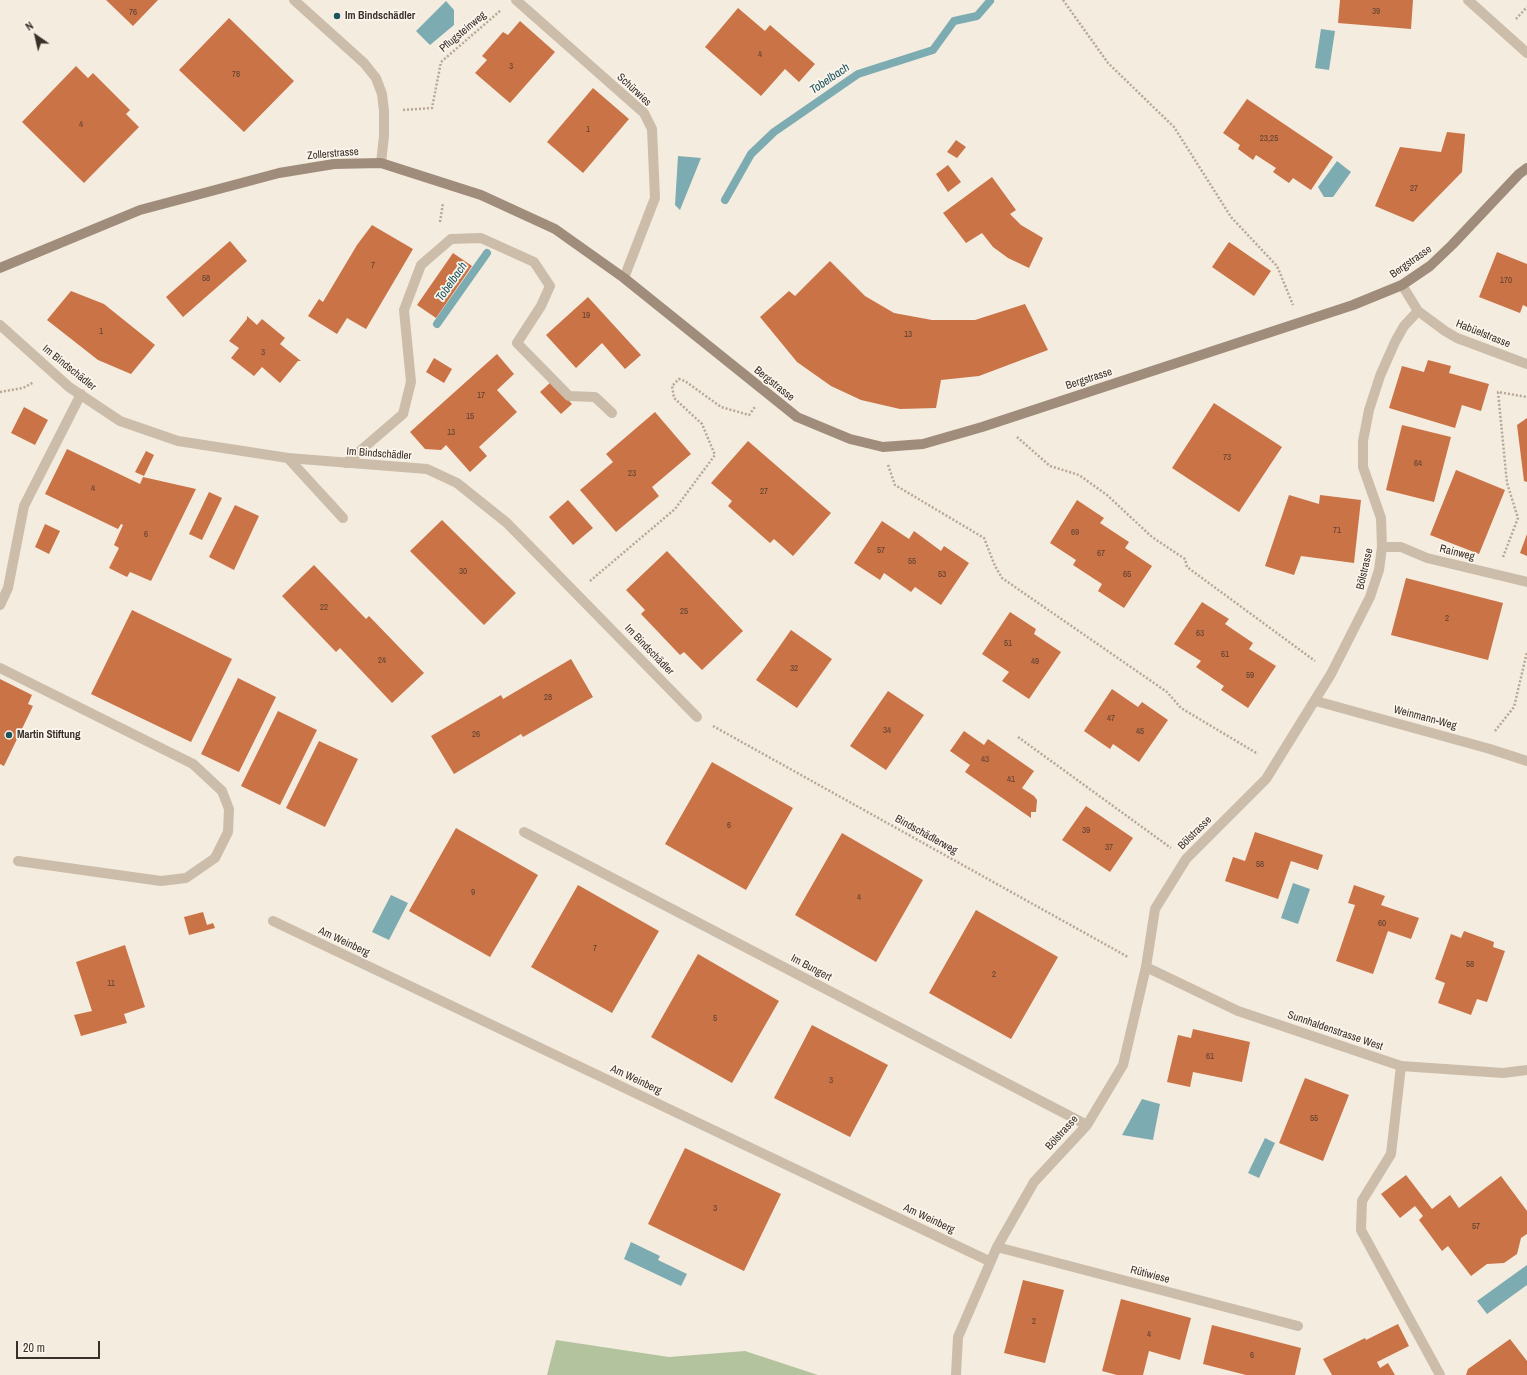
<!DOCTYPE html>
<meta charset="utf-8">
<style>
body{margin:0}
#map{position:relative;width:1527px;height:1375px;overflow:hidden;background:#f4ecdf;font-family:"Archivo Narrow",sans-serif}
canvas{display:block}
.north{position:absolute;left:16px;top:16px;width:40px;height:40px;-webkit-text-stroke:3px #fbf5ec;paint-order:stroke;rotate:326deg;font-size:11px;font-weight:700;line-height:16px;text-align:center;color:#3a302a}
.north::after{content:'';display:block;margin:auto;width:14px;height:18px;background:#3a302a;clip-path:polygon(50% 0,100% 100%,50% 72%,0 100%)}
.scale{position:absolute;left:16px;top:1341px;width:84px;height:18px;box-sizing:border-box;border:2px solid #3a302a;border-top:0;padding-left:5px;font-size:12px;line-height:14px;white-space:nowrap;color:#3a302a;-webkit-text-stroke:3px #fbf5ec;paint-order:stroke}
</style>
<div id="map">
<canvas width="1527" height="1375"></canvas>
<div class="north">N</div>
<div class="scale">20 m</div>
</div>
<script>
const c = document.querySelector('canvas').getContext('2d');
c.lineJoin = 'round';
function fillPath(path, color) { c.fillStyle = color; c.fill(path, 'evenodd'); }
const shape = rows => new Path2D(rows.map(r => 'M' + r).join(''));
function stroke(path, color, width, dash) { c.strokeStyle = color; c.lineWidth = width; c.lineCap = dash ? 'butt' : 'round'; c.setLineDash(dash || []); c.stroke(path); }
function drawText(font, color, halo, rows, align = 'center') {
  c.font = font + ' "Archivo Narrow",sans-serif'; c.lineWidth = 3.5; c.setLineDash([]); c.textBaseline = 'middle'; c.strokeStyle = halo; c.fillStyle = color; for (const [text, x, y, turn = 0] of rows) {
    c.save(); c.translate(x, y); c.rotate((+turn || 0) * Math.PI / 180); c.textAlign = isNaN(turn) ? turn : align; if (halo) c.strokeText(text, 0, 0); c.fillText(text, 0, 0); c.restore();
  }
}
fillPath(shape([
 [556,1340,669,1357,745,1351,818,1375,547,1375]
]), '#b3c39e');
fillPath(shape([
 [446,1,454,10,454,25,430,45,416,31],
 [1321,29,1335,31,1329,70,1315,68],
 [678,156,701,158,680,210,675,205],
 [1337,161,1351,172,1333,197,1324,197,1318,187],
 [1293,883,1310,889,1298,924,1281,918],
 [391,895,408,903,389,940,372,932],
 [1142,1099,1160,1104,1153,1140,1122,1135],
 [1265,1138,1275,1143,1259,1178,1248,1173],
 [631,1242,660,1256,658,1260,687,1274,681,1286,624,1259],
 [1527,1265,1527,1285,1487,1314,1477,1301]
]), '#7dabb2');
stroke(shape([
 [725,200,751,154,774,132,858,74,933,50,954,21,977,16,990,1],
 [437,324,487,253]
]), '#7dabb2', 8);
fillPath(shape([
 [106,0,158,0,133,26],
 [1340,0,1413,0,1411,29,1338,23],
 [738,8,765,31,770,25,815,64,799,82,785,69,761,96,705,47],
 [229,18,294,81,244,132,179,70],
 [520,21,555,52,510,103,475,73,487,60,482,56,503,32,508,35],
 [76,66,88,78,93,73,130,110,126,114,139,127,84,183,22,122],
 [593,88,629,119,583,173,547,142],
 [1247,99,1333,157,1311,190,1293,178,1289,183,1273,172,1276,168,1256,155,1253,160,1238,149,1240,145,1223,133],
 [1447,132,1465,134,1462,172,1413,222,1375,206,1400,147,1441,152],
 [956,140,966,147,957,158,947,152],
 [948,165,961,182,948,192,936,174],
 [992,177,1016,210,1010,214,1021,225,1043,238,1029,268,1008,258,993,247,982,233,966,243,943,213],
 [372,225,413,249,366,329,347,318,337,334,308,316,319,299,323,302,357,245],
 [230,241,247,261,183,317,166,297],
 [1229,242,1271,271,1254,296,1212,267],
 [1497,252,1527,264,1527,307,1523,305,1520,313,1479,297],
 [453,253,472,266,436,318,417,305],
 [830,261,865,296,894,313,932,320,975,320,1025,304,1048,350,979,376,941,380,936,408,900,409,861,400,831,386,797,362,760,317,789,291,795,296],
 [71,291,104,304,155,345,131,374,98,360,47,320],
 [588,297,641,355,625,369,602,343,576,368,546,335],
 [247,316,257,325,262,319,285,338,280,344,301,361,298,361,280,383,262,367,254,376,231,358,239,348,229,341,247,319],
 [497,354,514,374,497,390,517,412,479,447,487,456,470,472,446,445,441,450,425,449,410,432],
 [434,358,452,369,444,383,426,372],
 [1428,360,1451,366,1449,373,1489,384,1481,411,1462,405,1455,428,1389,408,1402,366,1424,372],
 [551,382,572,404,561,414,540,392],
 [1214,403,1282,447,1239,512,1172,468],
 [24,407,48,420,35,445,11,433],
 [655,412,691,454,652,487,659,496,616,532,580,490,613,462,606,454],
 [1527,418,1527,482,1524,481,1517,425],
 [1402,425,1451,437,1434,502,1386,490],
 [748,441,831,513,793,556,774,539,770,543,728,506,732,501,711,483],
 [67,449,140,484,143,477,196,489,151,581,130,572,127,577,109,568,119,548,114,545,123,525,121,524,118,529,45,494],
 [146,451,154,455,144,476,135,472],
 [1456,470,1505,490,1479,554,1430,535],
 [209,492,222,498,202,540,189,534],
 [1289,495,1319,504,1320,495,1361,500,1354,563,1301,556,1294,575,1265,566],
 [568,500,593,528,573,545,549,517],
 [1077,500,1104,518,1100,523,1129,542,1125,548,1152,566,1124,608,1098,591,1102,584,1073,565,1076,560,1050,543],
 [235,505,259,516,234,570,209,557],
 [442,520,516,593,484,625,410,551],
 [882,521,909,539,914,531,941,551,944,546,969,563,941,605,915,587,911,592,884,573,880,580,854,563],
 [45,524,60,531,49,554,35,547],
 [1527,534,1527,556,1520,553],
 [667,551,743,631,702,670,684,652,680,655,641,614,645,610,626,590],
 [314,565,366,619,369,616,424,673,392,703,340,648,336,652,282,596],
 [1406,578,1503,603,1488,660,1391,635],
 [1202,602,1229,619,1225,624,1253,643,1249,649,1276,666,1248,708,1221,690,1224,686,1196,667,1201,661,1174,644],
 [132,610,232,659,191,742,91,694],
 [1010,612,1036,629,1034,634,1061,652,1029,699,1002,681,1009,672,982,654],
 [791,630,832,659,797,708,756,680],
 [571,659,593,697,523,737,521,734,454,774,431,736,501,695,503,699],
 [238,678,276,697,239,772,201,754],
 [0,679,32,695,28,704,33,706,4,766,0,764],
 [1112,689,1138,707,1142,702,1168,720,1139,762,1113,744,1110,749,1084,731],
 [888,691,924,715,886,770,850,746],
 [278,711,317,730,280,805,241,786],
 [964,731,984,745,988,739,1034,771,1022,788,1034,796,1037,800,1036,812,1031,812,1031,818,965,772,970,765,950,751],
 [319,741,358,759,325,827,286,808],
 [712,762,793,808,746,890,665,844],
 [1086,806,1133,838,1110,872,1062,840],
 [456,828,538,875,490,957,409,911],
 [1255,832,1323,855,1318,870,1291,861,1278,899,1225,881,1233,857,1245,861],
 [842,833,923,880,876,962,795,915],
 [578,885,659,931,612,1013,531,967],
 [1354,885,1385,896,1381,905,1419,918,1411,939,1388,931,1373,974,1336,961,1355,905,1348,903],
 [976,910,1058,957,1011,1039,929,993],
 [203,912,207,925,213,923,215,928,189,935,184,917],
 [1464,931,1494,942,1493,947,1505,951,1487,1002,1477,999,1471,1015,1438,1003,1445,983,1435,979,1451,934,1461,938],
 [125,945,145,1007,124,1014,127,1023,81,1036,74,1015,92,1011,76,962],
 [698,954,779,1001,732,1083,651,1037],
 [812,1025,888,1065,850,1137,774,1098],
 [1193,1029,1250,1042,1242,1082,1193,1072,1190,1087,1167,1082,1178,1035,1191,1038],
 [1305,1078,1349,1095,1323,1161,1279,1143],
 [685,1148,781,1194,744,1271,648,1224],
 [1406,1175,1432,1209,1450,1195,1459,1208,1501,1176,1527,1211,1527,1234,1521,1238,1517,1254,1504,1263,1487,1264,1471,1276,1448,1246,1442,1251,1419,1220,1423,1216,1415,1206,1400,1218,1381,1194],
 [1023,1280,1064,1290,1045,1363,1004,1353],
 [1121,1299,1191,1318,1180,1360,1149,1351,1143,1375,1117,1375,1102,1371],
 [1398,1324,1409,1346,1377,1362,1380,1368,1388,1363,1395,1375,1332,1375,1323,1359,1365,1338,1366,1340],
 [1212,1325,1301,1348,1295,1375,1246,1375,1203,1364],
 [1510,1339,1527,1361,1527,1375,1466,1375,1468,1369]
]), '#c97347');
stroke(shape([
 [1063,0,1108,63,1174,127,1231,217,1277,266,1293,305],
 [1516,19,1527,7],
 [403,110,432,108,441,62,500,11],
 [440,222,443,203],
 [0,392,23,388,34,382],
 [1017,437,1050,466,1079,475,1107,495,1152,537,1185,559,1187,567,1315,661],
 [888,465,895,485,984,538,995,566,1002,578,1167,692,1181,708,1258,754],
 [1503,557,1518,518,1507,483,1498,392,1527,397],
 [590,581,675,509,715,455,702,424,674,398,672,386,679,379,685,381,721,407,749,415,755,407],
 [713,726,1128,957],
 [1495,731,1514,707,1527,652],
 [1018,737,1171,848]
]), '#b8a794', 2.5, [2, 2]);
stroke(shape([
 [1468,0,1527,53],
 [288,458,343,518],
 [346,463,403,414,411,382,404,310,421,265,451,239,481,238,534,262,550,286,541,306,517,343,569,396,595,397,612,413],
 [1382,547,1401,547,1427,558,1527,582],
 [0,605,8,588,24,506,81,394],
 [0,668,193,764,222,791,229,809,228,832,215,858,186,878,161,881,18,861],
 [1316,701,1490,749,1527,761],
 [1401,1066,1391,1154,1362,1201,1361,1230,1440,1375]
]), '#ccbdaa', 10);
stroke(shape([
 [294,0,364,63,376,78,382,94,384,111,384,136,381,163],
 [516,0,644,113,652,129,655,198,624,278],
 [1402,285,1418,311,1445,331,1457,338,1527,364],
 [0,325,69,387,120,421,178,441,288,458,427,469,457,483,507,523,697,717],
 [524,832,1087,1125],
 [273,921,989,1261],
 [1146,967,1238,1011,1401,1066,1503,1073,1527,1070],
 [997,1247,1298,1326],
 [956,1375,958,1337,997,1247,1034,1182,1087,1125,1123,1065,1146,967,1155,909,1186,859,1266,779,1331,674,1370,597,1379,570,1382,547,1381,518,1363,467,1363,441,1369,410,1380,376,1395,342,1404,326,1418,311]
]), '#ccbdaa', 10);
stroke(shape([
 [0,268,140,210,279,173,334,164,381,163,481,195,555,229,624,278,797,417,850,439,883,447,923,444,982,427,1353,305,1402,285,1430,266,1452,245,1519,174,1527,168]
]), '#a08c7b', 10);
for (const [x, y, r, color] of [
 [337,16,4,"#1d535d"],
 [9,735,4,"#1d535d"]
]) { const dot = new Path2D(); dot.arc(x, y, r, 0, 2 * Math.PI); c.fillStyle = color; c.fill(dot); stroke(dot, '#fbf5ec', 1.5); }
drawText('9px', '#5e4131', null, [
 ["39",1376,12],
 ["76",133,13],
 ["4",760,55],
 ["3",511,67],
 ["78",236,75],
 ["4",81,125],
 ["1",588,130],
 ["23,25",1269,139],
 ["27",1414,189],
 ["7",373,266],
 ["58",206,279],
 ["170",1506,281],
 ["19",586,316],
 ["1",101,332],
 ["13",908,335],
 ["3",263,353],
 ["17",481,396],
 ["15",470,417],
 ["13",451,433],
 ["73",1227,458],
 ["64",1418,464],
 ["23",632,474],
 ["4",93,489],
 ["27",764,492],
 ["71",1337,531],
 ["69",1075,533],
 ["6",146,535],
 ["57",881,551],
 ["67",1101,554],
 ["55",912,562],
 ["30",463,572],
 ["53",942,575],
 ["65",1127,575],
 ["22",324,608],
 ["25",684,612],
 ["2",1447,619],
 ["63",1200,634],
 ["51",1008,644],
 ["61",1225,655],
 ["24",382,661],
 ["49",1035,662],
 ["32",794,669],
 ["59",1250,676],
 ["28",548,698],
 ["47",1111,719],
 ["34",887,731],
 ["45",1140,732],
 ["26",476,735],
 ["43",985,760],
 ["41",1011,780],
 ["6",729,826],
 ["39",1086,831],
 ["37",1109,848],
 ["58",1260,865],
 ["9",473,893],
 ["4",859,898],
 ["60",1382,924],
 ["7",595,949],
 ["58",1470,965],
 ["2",994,975],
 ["11",111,984],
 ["5",715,1019],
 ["61",1210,1057],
 ["3",831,1081],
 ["55",1314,1119],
 ["3",715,1209],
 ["57",1476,1227],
 ["2",1034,1322],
 ["4",1149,1335],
 ["6",1252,1356]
]);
drawText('bold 11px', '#3a302a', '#fbf5ec', [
 ["Im Bindschädler",345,16],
 ["Martin Stiftung",17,735]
], 'left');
drawText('11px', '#3a302a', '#fbf5ec', [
 ["Pflugsteinweg",463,32,-40],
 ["Schürwies",634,90,43],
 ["Zollerstrasse",333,154,-5],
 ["Bergstrasse",1411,262,-35],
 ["Habüelstrasse",1483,334,22],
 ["Im Bindschädler",69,368,39],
 ["Bergstrasse",1089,379,-18],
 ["Bergstrasse",774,384,39],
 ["Im Bindschädler",379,454,4],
 ["Rainweg",1457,553,14],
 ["Bölstrasse",1365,569,-77],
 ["Im Bindschädler",649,650,46],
 ["Weinmann-Weg",1425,718,15],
 ["Bölstrasse",1195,833,-45],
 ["Bindschädlerweg",926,835,29],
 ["Am Weinberg",344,942,25],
 ["Im Bungert",811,968,28],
 ["Sunnhaldenstrasse West",1335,1031,19],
 ["Am Weinberg",636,1080,25],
 ["Bölstrasse",1062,1133,-48],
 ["Am Weinberg",929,1219,25],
 ["Rütiwiese",1150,1275,15]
]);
drawText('italic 12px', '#1d535d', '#fbf5ec', [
 ["Tobelbach",830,79,-34],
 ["Tobelbach",452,282,-55]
]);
</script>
